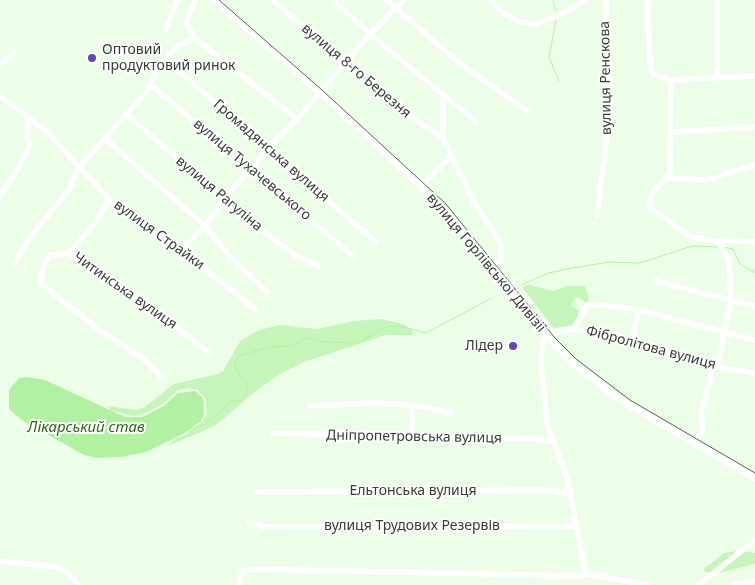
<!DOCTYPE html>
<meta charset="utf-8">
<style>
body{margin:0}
canvas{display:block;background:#ecfde8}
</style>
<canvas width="755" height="585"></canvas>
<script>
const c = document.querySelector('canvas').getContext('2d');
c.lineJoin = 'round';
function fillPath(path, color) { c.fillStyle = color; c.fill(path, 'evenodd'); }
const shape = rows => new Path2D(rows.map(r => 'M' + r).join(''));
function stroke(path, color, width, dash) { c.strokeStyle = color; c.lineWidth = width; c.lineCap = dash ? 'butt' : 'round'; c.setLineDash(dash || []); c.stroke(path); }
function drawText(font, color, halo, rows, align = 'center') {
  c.font = font + ' "Noto Sans",sans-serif'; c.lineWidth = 4; c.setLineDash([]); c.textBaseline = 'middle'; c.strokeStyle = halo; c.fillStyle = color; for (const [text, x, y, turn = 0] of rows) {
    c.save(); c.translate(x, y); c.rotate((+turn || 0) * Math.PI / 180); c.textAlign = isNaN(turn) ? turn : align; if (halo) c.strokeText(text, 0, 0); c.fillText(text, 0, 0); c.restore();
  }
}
fillPath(shape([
 [529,285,553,291,567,286,585,286,589,297,587,303,576,297,571,306,579,311,576,325,554,328,522,287],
 [381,319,403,324,412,330,413,335,386,335,304,362,280,374,257,390,215,426,169,445,176,438,185,435,202,422,207,414,206,399,198,390,188,388,178,390,163,404,144,414,133,416,110,410,108,406,137,410,145,407,174,384,218,374,223,371,241,340,260,330,279,325,317,329,354,321],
 [737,551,712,572,705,572,704,569,724,553],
 [744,551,755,553,755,564,718,573]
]), '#c5f5b9');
fillPath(shape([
 [27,377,45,380,125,417,142,417,164,406,178,393,195,391,203,398,204,414,201,421,185,433,146,452,121,457,98,458,84,455,20,419,9,409,9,390,19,378]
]), '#b2f1a2');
stroke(shape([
 [553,0,556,10],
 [556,20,549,57,559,81],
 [723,247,733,249,740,264,755,273],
 [521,285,549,273,567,269,609,262,640,263,692,246,719,247],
 [189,429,204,425,227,406,230,401,241,400,248,393,246,383,234,367,237,358,242,355,270,347,292,346,306,338,322,342,358,343,387,326,404,327,426,333,492,298]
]), '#b2f1a2', 1);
stroke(shape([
 [273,0,392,105,443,138,474,202,498,238,501,245,501,262,492,267],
 [333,0,370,34,475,121],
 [387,0,457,61,530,113],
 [490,0,506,15,521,22,536,24,560,15,586,0],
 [648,0,650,66,653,74,671,80,755,76],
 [717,0,717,77],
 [166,29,178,0],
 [195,38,297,119],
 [165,59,376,242],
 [0,65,14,53],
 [671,80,670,174,652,193,649,207,691,237,718,242,728,240,755,242],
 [150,84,353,256],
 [443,95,443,138],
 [0,96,47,132,113,203,161,240,204,268,256,310],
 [126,114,259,228,295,255,318,266],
 [671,132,755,127],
 [106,139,205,226,231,258,267,292],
 [665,178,707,180,755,165],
 [421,186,451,156],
 [0,197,22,162,30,144,27,134,28,118],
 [109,199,96,222,69,253,175,326,209,353],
 [597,216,609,118,606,0],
 [179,251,205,226,230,192,268,148,299,117,370,34,404,0],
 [69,253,51,255,44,264,40,283,98,329,144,359,162,377],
 [15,263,28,240,68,191,79,168,148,90,159,67,179,45,195,38,186,23,195,0],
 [655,281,755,306],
 [573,329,588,305,599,305,634,309,755,340],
 [631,343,639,310],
 [717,366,731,300,729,259,718,242],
 [412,405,412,437],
 [310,406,375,403,412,405,452,413],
 [273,433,538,439,554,442],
 [695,444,703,430,701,414,713,367],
 [255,492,510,490,546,490,570,494],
 [249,522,264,527,576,526],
 [0,561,56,567,69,574,79,585],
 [586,575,567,477,547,424,541,361,543,344,547,336,565,329,592,331,713,367,755,373],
 [239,585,241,571,254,569,578,576,589,574,647,585],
 [699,585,755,540],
 [733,585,755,581]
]), '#fff', 5.5);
stroke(shape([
 [215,0,320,92,421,186,466,234,547,336,574,364,619,399,755,478]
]), '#fff', 7);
stroke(shape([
 [219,0,322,90,445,203,555,338,576,359,630,400,755,473]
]), '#596257', 1);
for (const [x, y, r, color] of [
 [92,58,5,"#6244bd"],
 [513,346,5,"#6244bd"]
]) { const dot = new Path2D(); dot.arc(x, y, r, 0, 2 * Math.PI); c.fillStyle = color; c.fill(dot); stroke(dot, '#fff', 2); }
drawText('14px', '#363d34', '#fff', [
 ["Оптовий",102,50],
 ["продуктовий ринок",102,66],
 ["Лідер",503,346,"right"]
], 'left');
drawText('14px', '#363d34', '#fff', [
 ["вулиця 8-го Березня",356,71,40],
 ["вулиця Ренскова",606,78,-91],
 ["Громадянська вулиця",271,151,41],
 ["вулиця Тухачевського",252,170,40],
 ["вулиця Рагуліна",219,194,40],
 ["вулиця Страйки",159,235,36],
 ["вулиця Горлівської Дивізії",486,263,50],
 ["Читинська вулиця",125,291,35],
 ["Фібролітова вулиця",651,348,15],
 ["Дніпропетровська вулиця",414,437,1],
 ["Ельтонська вулиця",413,491],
 ["вулиця Трудових Резервів",412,526]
]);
drawText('italic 15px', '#2d661b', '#fff', [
 ["Лікарський став",86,428]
]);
</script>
